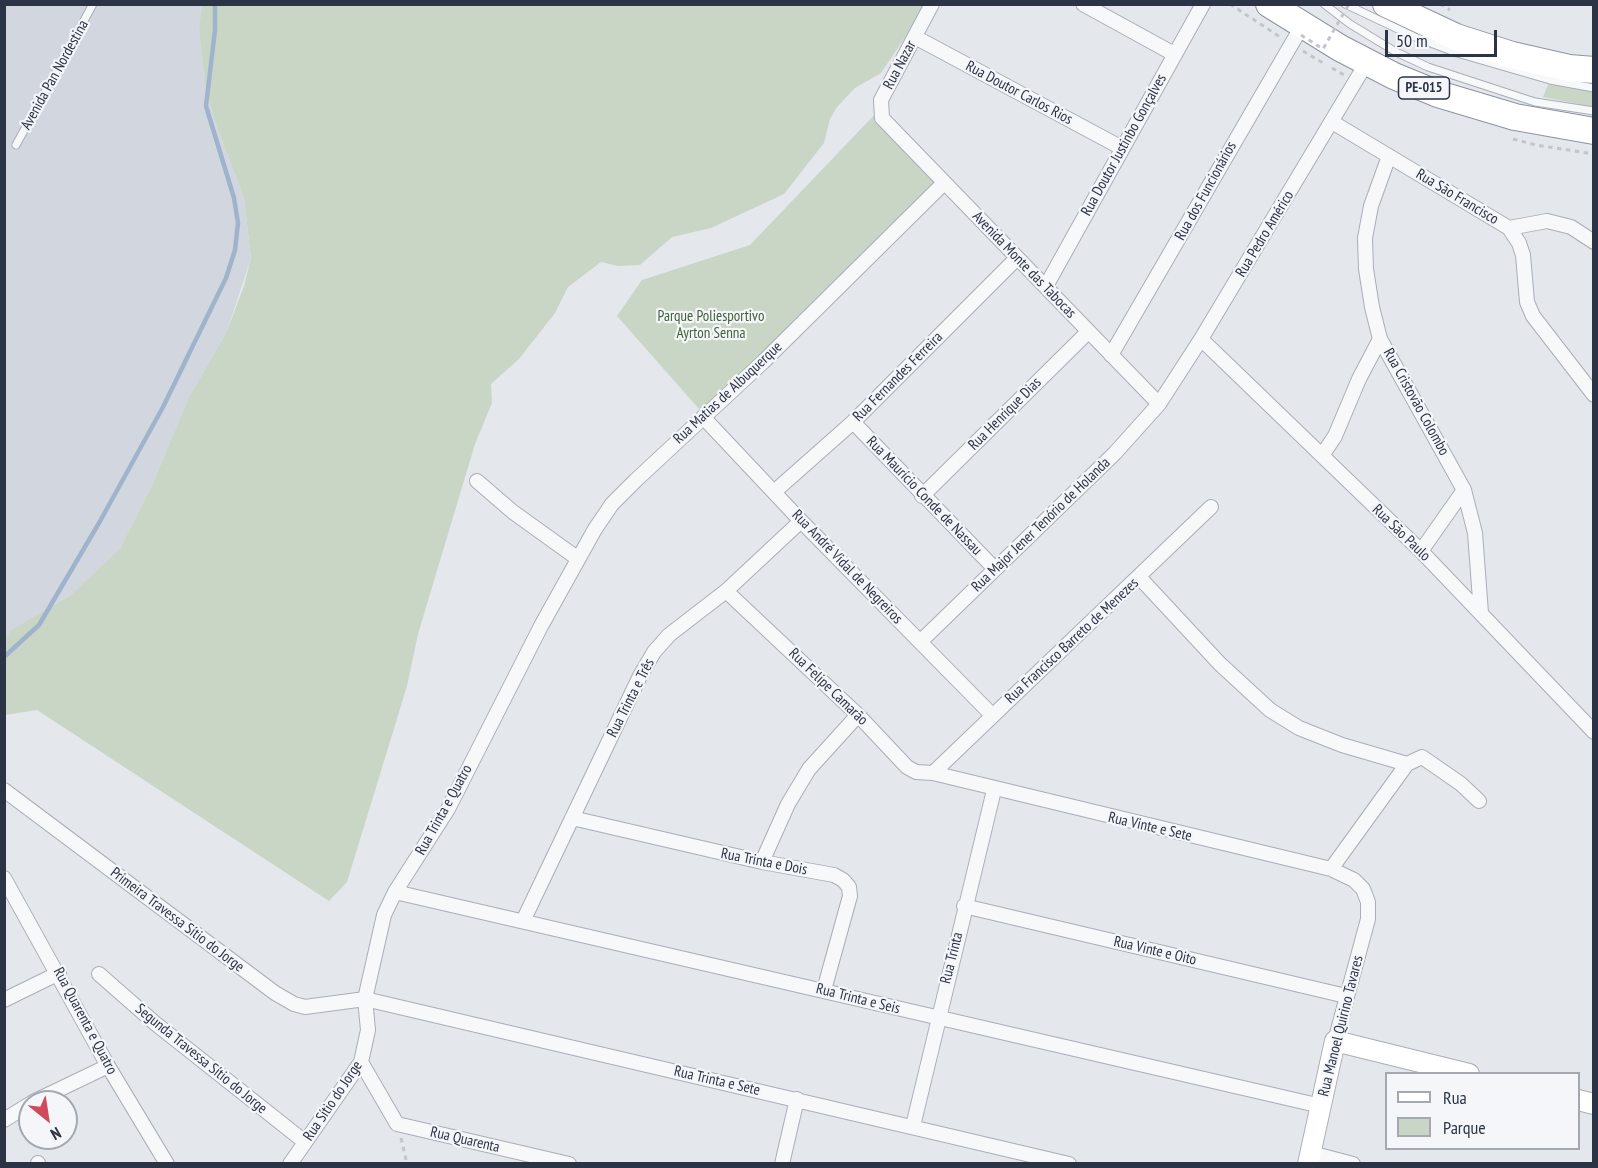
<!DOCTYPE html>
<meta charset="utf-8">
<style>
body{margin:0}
#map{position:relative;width:1598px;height:1168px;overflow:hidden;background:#e4e7ec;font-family:"PT Sans Narrow",sans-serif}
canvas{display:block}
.frame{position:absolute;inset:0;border:6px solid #2b3445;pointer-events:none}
.legend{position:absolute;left:1385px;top:1072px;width:195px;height:78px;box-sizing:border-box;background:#f4f6f9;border:2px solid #a4a8b1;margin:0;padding:8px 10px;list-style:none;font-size:18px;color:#2b3445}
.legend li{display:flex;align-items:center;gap:12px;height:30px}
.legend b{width:30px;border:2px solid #a4a8b1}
.north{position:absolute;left:18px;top:1090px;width:60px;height:60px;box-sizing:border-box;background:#f4f6f9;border:2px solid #a4a8b1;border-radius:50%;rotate:150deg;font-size:16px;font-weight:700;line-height:24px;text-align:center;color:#2b3445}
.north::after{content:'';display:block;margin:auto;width:21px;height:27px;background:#d1495b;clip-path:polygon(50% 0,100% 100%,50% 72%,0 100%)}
.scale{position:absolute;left:1385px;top:30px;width:112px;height:27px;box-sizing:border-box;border:3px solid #2b3445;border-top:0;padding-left:8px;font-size:18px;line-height:21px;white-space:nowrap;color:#2b3445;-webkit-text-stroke:4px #f4f6f9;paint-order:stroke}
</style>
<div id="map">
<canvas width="1598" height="1168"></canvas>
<div class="frame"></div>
<ul class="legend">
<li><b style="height:8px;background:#fff"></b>Rua</li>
<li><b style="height:16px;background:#c9d6c5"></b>Parque</li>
</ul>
<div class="north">N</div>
<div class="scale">50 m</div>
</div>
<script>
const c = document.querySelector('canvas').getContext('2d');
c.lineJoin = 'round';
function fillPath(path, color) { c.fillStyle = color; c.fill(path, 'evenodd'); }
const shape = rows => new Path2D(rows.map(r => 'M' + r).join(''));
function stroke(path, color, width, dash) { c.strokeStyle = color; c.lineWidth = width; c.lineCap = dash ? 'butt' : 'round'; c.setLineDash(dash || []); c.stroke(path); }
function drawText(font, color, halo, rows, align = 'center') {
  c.font = font + ' "PT Sans Narrow",sans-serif'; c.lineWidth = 4.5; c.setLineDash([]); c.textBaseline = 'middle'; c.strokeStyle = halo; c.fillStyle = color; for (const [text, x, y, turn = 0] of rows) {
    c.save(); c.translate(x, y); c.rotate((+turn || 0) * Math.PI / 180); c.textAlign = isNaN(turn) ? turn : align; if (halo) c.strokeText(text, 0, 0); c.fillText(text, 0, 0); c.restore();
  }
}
fillPath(shape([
 [5,5,202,5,199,26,220,135,244,198,251,258,227,331,189,397,152,485,119,550,5,680]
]), '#d2d6de');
fillPath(shape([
 [202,5,923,5,908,33,881,73,855,88,837,107,830,119,824,143,784,194,711,228,672,237,640,265,618,266,601,262,568,287,555,313,519,359,491,384,492,403,475,444,418,634,407,686,347,882,329,901,37,710,5,715,5,643,10,631,70,596,119,550,152,485,189,397,227,331,244,286,251,258,244,198,220,135,206,89,199,26],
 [1550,80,1593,88,1593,107,1543,97],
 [878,111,950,184,707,418,617,316,642,280,750,245]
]), '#c9d6c5');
stroke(shape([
 [4,657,39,625,99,523,163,407,226,278,235,250,238,223,234,198,206,106,215,30,215,4]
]), '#9fb4cc', 4.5);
const lane = shape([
 [1324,4,1350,24,1396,52,1428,67,1535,102,1594,111],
 [1345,4,1415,37,1457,53,1550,80,1594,88],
 [16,145,93,4]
]);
const street = shape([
 [932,4,881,100,882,118,1159,404],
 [1083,4,1174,54],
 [915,37,1122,148],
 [1332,122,1509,228,1519,243,1523,255,1527,302,1533,316,1594,395],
 [1389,156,1371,206,1365,238,1366,269,1372,307,1380,339,1464,490,1475,533,1481,613],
 [1509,228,1547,221,1571,227,1594,242],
 [1046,286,1203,4],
 [1201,339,1421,551,1594,732],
 [1111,355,1302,26],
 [703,417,801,521,992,715],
 [853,422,995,569],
 [1323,454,1335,436,1359,379,1380,339],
 [477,481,513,512,577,558],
 [774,492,853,422,1017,258],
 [922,496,1088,332],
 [1421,551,1464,490],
 [1140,578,1220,664,1270,710,1299,728,1342,745,1407,764,1422,757,1461,784,1479,801],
 [726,591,858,715,907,767,916,772,933,773,1331,869,1354,880,1363,889,1368,902,1368,919,1335,1041],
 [920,642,1115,453,1159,404,1201,339,1367,62],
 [933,773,1211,507],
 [4,790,275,993,294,1004,305,1007,365,999,1069,1164],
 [572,818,762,862,834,875,843,880,849,887,850,896,824,990],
 [762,862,788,804,809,769,858,715],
 [1331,869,1407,764],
 [4,878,108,1066,167,1164],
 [395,892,1321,1106],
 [964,906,1346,996],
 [523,921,640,676,654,652,669,635,726,591,801,521],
 [99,974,156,1024,305,1142],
 [4,1000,59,973],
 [361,1062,397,1124,569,1164],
 [33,1102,108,1066],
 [4,1120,30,1104],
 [913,1126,994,790],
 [1311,1153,1353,1164],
 [38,1163,38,1164],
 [290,1164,361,1062,368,1030,365,999,384,915,395,892,448,809,541,626,595,529,612,504,636,480,763,362,944,183],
 [782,1164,797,1099]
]);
const secondary = shape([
 [1578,1100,1594,1104],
 [1308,1164,1335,1041,1469,1074]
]);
const highway = shape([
 [1269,4,1340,48,1394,76,1438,94,1515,117,1594,131],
 [1386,4,1456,37,1512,55,1569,68,1594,70]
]);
stroke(lane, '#a9aeb7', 9);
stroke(street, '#a9aeb7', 16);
stroke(secondary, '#a9aeb7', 22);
stroke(highway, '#8b94a3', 28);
stroke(shape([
 [1230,4,1280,37],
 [1440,4,1450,10],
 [1303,51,1323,63],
 [1332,68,1344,75],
 [1513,139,1536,145,1594,154],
 [401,1138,407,1164]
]), '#c2c5cb', 3, [4.5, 4.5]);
stroke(lane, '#f7f8fa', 7);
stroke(street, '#f7f8fa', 14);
stroke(secondary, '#fff', 20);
stroke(highway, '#fff', 26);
stroke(shape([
 [1301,35,1323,49,1349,4]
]), '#c2c5cb', 3, [4.5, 4.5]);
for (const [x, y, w] of [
 [1424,88,51]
]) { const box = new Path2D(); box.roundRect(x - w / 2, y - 11, w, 22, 4.5); c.fillStyle = '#f4f6f9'; c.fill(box); stroke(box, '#2b3445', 1.5); }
drawText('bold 14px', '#2b3445', null, [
 ["PE-015",1424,88]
]);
drawText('15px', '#2b3445', '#f4f6f9', [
 ["Rua Nazar",900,65,-62],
 ["Avenida Pan Nordestina",55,75,-61],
 ["Rua Doutor Carlos Rios",1019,93,28],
 ["Rua Doutor Justinbo Gonçalves",1124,145,-61],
 ["Rua dos Funcionários",1206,191,-61],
 ["Rua São Francisco",1457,197,31],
 ["Rua Pedro Américo",1265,234,-59],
 ["Avenida Monte das Tabocas",1024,265,46],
 ["Rua Fernandes Ferreira",898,377,-45],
 ["Rua Matias de Albuquerque",728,393,-43],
 ["Rua Cristovão Colombo",1416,402,61],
 ["Rua Henrique Dias",1005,414,-45],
 ["Rua Maurício Conde de Nassau",924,496,46],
 ["Rua Major Jener Tenório de Holanda",1041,525,-44],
 ["Rua São Paulo",1401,533,44],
 ["Rua André Vidal de Negreiros",847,567,46],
 ["Rua Francisco Barreto de Menezes",1072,641,-43],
 ["Rua Felipe Camarão",828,687,44],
 ["Rua Trinta e Três",631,698,-63],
 ["Rua Trinta e Quatro",444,810,-61],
 ["Rua Vinte e Sete",1150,827,13],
 ["Rua Trinta e Dois",764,862,11],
 ["Primeira Travessa Sítio do Jorge",177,920,37],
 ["Rua Vinte e Oito",1155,951,13],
 ["Rua Trinta",952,958,-76],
 ["Rua Trinta e Seis",858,999,14],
 ["Rua Quarenta e Quatro",85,1021,62],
 ["Rua Manoel Quirino Tavares",1341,1026,-76],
 ["Segunda Travessa Sítio do Jorge",201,1059,39],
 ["Rua Trinta e Sete",717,1081,13],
 ["Rua Sítio do Jorge",333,1101,-56],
 ["Rua Quarenta",465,1140,13]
]);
drawText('15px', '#3f6138', '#f4f6f9', [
 ["Parque Poliesportivo",711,317],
 ["Ayrton Senna",711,334]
]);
</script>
